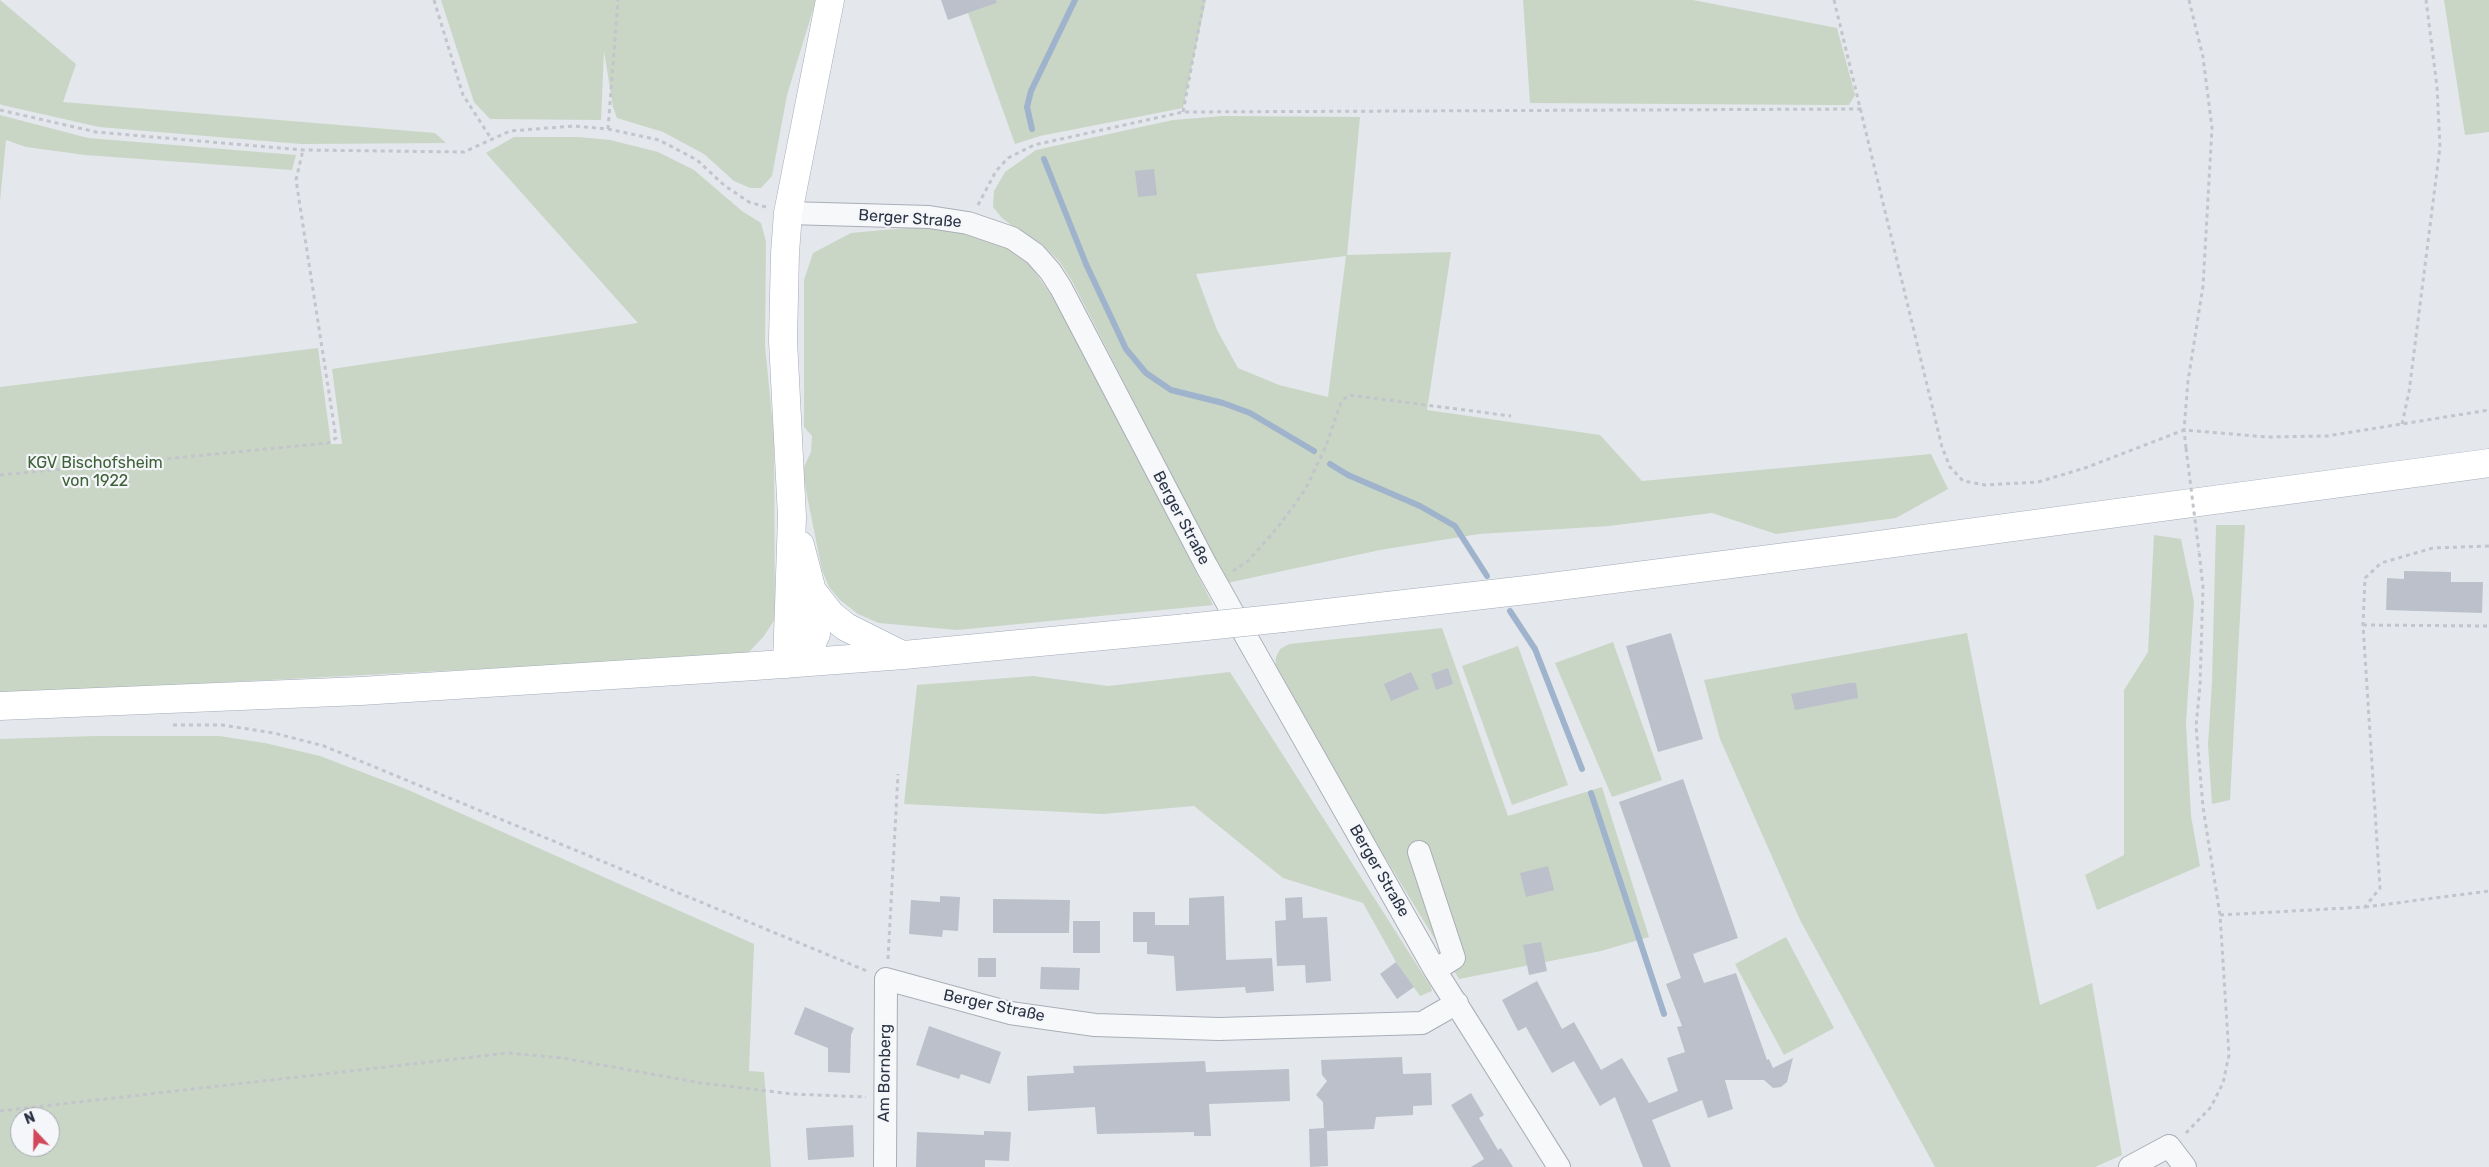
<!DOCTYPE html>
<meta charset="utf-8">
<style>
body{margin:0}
#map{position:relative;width:2489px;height:1167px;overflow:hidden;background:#e4e7ec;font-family:Rubik,sans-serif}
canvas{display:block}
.north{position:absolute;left:10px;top:1107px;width:50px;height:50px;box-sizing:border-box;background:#f4f6f9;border:1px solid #a4a8b1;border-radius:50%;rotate:339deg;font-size:14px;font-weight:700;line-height:20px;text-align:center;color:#2b3445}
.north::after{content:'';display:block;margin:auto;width:18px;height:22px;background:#d1495b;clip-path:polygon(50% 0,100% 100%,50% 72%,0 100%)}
</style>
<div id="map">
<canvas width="2489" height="1167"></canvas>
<div class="north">N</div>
</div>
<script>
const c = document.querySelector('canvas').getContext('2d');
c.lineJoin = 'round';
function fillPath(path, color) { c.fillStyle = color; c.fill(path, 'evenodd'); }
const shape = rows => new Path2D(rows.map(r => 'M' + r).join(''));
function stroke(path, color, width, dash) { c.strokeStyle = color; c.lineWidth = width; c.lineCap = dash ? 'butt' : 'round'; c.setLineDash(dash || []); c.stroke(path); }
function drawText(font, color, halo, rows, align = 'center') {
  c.font = font + ' Rubik,sans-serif'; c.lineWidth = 4.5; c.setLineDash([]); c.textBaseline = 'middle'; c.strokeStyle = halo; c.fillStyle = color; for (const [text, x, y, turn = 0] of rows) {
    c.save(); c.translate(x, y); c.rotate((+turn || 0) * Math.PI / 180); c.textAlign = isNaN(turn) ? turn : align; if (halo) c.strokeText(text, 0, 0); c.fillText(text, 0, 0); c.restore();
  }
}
fillPath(shape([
 [0,0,76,64,63,102,435,133,446,143,301,144,99,127,2,105,0,104],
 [441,0,816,0,787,95,772,176,761,188,750,188,734,181,704,154,663,132,617,118,613,107,604,51,601,120,490,119,474,102],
 [996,0,1206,0,1183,108,1040,136,1015,144,968,13,997,3],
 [1523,0,1693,0,1837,28,1855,95,1849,105,1830,105,1530,103],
 [2444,0,2489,0,2489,132,2465,135],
 [0,115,88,138,296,155,292,170,85,155,26,147,6,140,0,201],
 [1223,116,1360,117,1347,255,1451,252,1427,410,1600,435,1642,481,1931,454,1948,489,1896,518,1776,534,1712,513,1609,526,1479,534,1380,550,1227,583,1072,281,1059,261,1044,246,1018,230,1002,218,993,207,994,191,1005,172,1036,150,1173,120],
 [1346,256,1328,397,1279,385,1238,368,1217,330,1196,274],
 [514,137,578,137,610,140,658,152,694,170,742,211,761,223,766,242,765,346,774,437,775,619,764,636,749,652,729,656,0,694,0,387,318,348,331,444,342,444,332,369,638,323,486,153],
 [928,226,953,229,1007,247,1029,264,1052,296,1077,339,1213,605,957,630,879,623,858,614,840,600,829,587,822,570,802,471,811,452,812,436,804,427,804,280,813,253,851,233],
 [2216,525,2245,525,2230,800,2212,804,2208,745,2212,682],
 [2154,535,2181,539,2194,602,2186,723,2191,816,2200,866,2097,910,2085,875,2124,855,2124,690,2148,652],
 [1442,628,1508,816,1602,787,1649,937,1601,951,1459,979,1278,681,1275,670,1276,657,1280,649,1289,644],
 [1967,633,2040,1005,2092,983,2122,1155,2095,1167,1935,1167,1800,920,1720,739,1704,680],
 [1613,642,1662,780,1612,797,1555,663],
 [1518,646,1568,785,1512,805,1462,666],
 [1230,672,1431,987,1432,991,1420,996,1396,962,1363,903,1283,878,1194,806,1103,814,904,804,917,685,1033,676,1108,686],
 [95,736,219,736,265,743,320,756,406,789,754,944,749,1071,764,1072,771,1167,0,1167,0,739],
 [20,1117,50,1117,50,1147,20,1147],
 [1786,937,1834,1028,1784,1055,1735,964]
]), '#c9d6c5');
stroke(shape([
 [1032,129,1027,107,1031,91,1075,0],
 [1044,159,1086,264,1126,349,1146,373,1171,390,1223,403,1250,413,1314,451],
 [1330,464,1348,475,1420,506,1455,526,1487,576],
 [1510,611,1535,649,1582,769],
 [1591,793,1664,1014]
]), '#9fb4cc', 6);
fillPath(shape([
 [941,0,996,0,997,3,948,20],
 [1154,169,1157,195,1138,197,1135,171],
 [2404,571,2451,572,2451,582,2483,582,2482,613,2386,610,2387,578,2404,579],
 [1671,633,1703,739,1658,752,1626,646],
 [1448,668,1453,684,1436,690,1431,674],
 [1411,672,1419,689,1391,701,1384,684],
 [1849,683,1856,683,1858,698,1795,710,1791,694],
 [1683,779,1738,938,1693,954,1704,983,1736,973,1767,1060,1769,1059,1773,1068,1793,1058,1787,1082,1781,1087,1773,1088,1764,1080,1725,1080,1733,1109,1708,1118,1702,1100,1652,1120,1671,1167,1643,1167,1615,1097,1600,1106,1574,1061,1552,1073,1526,1027,1518,1031,1502,1000,1537,981,1562,1029,1574,1022,1601,1070,1622,1058,1649,1103,1678,1091,1667,1058,1685,1052,1677,1027,1682,1026,1666,984,1681,978,1619,802],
 [1548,866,1554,890,1526,897,1520,873],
 [940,896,960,897,958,931,943,930,942,937,909,934,911,900,940,902],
 [1224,896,1226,960,1272,958,1274,991,1246,993,1245,987,1176,991,1174,956,1147,954,1147,942,1133,942,1133,912,1155,912,1155,925,1189,925,1189,898],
 [1302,897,1303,918,1327,917,1331,981,1306,983,1305,965,1277,966,1275,921,1286,920,1285,898],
 [993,899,1070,900,1069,933,993,933],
 [1073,921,1100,921,1100,953,1073,953],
 [1541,942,1547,971,1529,975,1523,945],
 [978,958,996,958,996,977,978,977],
 [1396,962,1414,987,1397,999,1380,974],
 [1041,967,1080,968,1079,990,1040,989],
 [805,1007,854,1028,851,1035,850,1073,828,1072,828,1048,794,1034],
 [929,1026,1001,1052,990,1084,961,1074,959,1079,916,1065],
 [1402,1057,1403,1074,1431,1073,1432,1105,1413,1106,1413,1115,1376,1117,1374,1129,1327,1131,1328,1166,1310,1167,1309,1129,1324,1128,1323,1102,1316,1095,1327,1081,1322,1075,1321,1060],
 [1205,1061,1206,1072,1289,1069,1290,1101,1209,1104,1211,1136,1194,1136,1194,1132,1097,1134,1095,1107,1028,1111,1027,1076,1074,1073,1073,1066],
 [1471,1093,1484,1115,1479,1118,1498,1150,1501,1148,1513,1167,1471,1167,1484,1159,1451,1105],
 [853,1125,854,1157,808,1160,806,1128],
 [984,1131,1011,1132,1009,1161,985,1160,985,1167,916,1167,917,1132,984,1135]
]), '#bbc0ca');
const minor = shape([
 [788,213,929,217,968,223,1012,238,1035,254,1050,271,1061,288,1206,565,1252,647,1435,970,1559,1167],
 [1419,852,1454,958,1435,970],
 [885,1167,886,979,1010,1013,1095,1025,1219,1029,1422,1023,1457,1003],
 [2130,1167,2169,1146,2185,1167]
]);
const major = shape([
 [812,591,831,615,846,627,900,654],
 [1283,618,1535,589,1849,549,2489,463],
 [787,664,792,517,783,340,785,253,788,213,830,0],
 [787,664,811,645,816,634,812,591,800,545],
 [0,706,361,691,755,666,904,655,1187,628]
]);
stroke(minor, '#a9aeb7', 24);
stroke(major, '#a3abb8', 29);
stroke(shape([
 [434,0,463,95,492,140],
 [1834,0,1942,447,1950,467,1963,481,1985,485,2038,482,2085,468,2184,430,2267,437,2327,436,2489,410],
 [0,110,96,132,303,150,464,152,510,131,574,126,608,129,659,140,697,160,725,186,749,202,766,207],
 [1183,112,1204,0],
 [608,129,618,0],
 [978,205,996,171,1008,158,1034,145,1183,112,1862,109],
 [2402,424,2409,392,2440,147,2437,87,2426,0],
 [2186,448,2184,430,2188,381,2203,286,2212,128,2203,57,2189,0],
 [0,475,328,443,336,438,296,180,303,150],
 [1233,571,1249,560,1278,527,1305,490,1326,446,1341,402,1349,395,1511,416],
 [2363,625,2489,626],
 [173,725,222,725,274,733,324,746,867,971],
 [2365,907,2489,891],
 [2220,915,2365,907,2380,888,2363,625,2365,578,2381,563,2433,548,2489,546],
 [888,959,898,774],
 [0,1111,508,1053,563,1058,701,1083,792,1094,866,1097],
 [2186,1133,2211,1107,2223,1083,2229,1055,2220,915,2203,807,2196,726,2200,686,2203,587,2199,552]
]), '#c2c5cb', 3, [4, 4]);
stroke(minor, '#f7f8fa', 22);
stroke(major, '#fff', 28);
const majorBridge = shape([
 [1187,628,1283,618]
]);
stroke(majorBridge, '#a3abb8', 29, []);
stroke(shape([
 [2186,448,2199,552]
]), '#c2c5cb', 3, [4, 4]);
stroke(majorBridge, '#fff', 28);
drawText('16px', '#2b3445', '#f4f6f9', [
 ["Berger Straße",910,219,4],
 ["Berger Straße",1181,518,62],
 ["Berger Straße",1379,871,60],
 ["Berger Straße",994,1006,12],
 ["Am Bornberg",885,1073,-89]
]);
drawText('16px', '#3f6138', '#f4f6f9', [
 ["KGV Bischofsheim",95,463],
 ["von 1922",95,481]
]);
</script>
